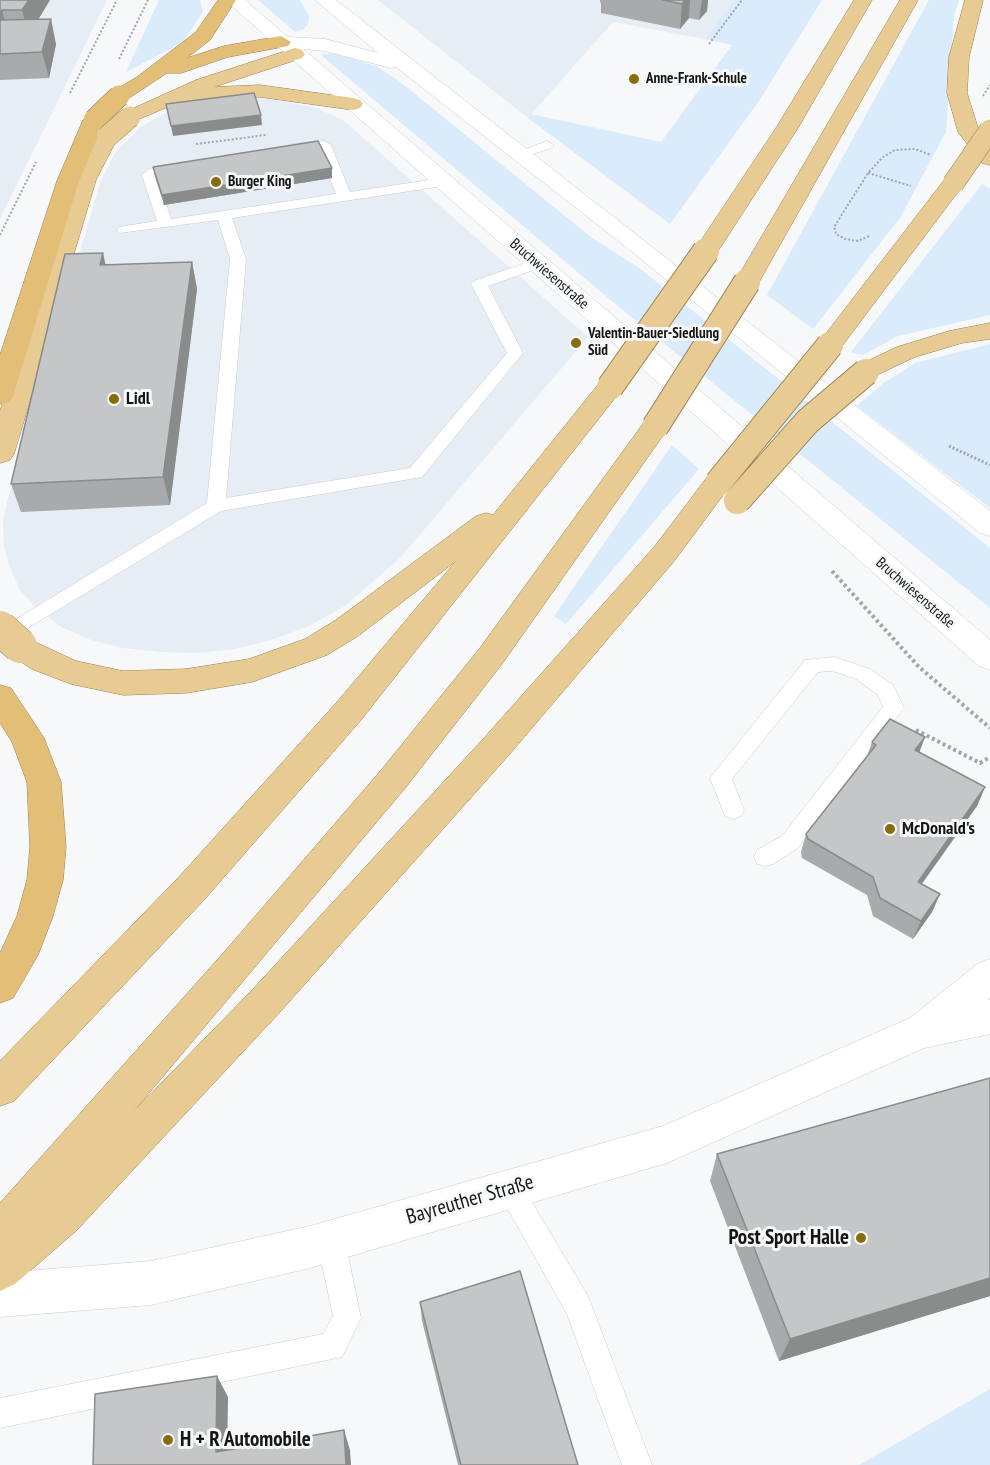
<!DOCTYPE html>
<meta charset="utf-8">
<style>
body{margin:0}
canvas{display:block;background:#f7f8f9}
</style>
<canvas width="990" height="1465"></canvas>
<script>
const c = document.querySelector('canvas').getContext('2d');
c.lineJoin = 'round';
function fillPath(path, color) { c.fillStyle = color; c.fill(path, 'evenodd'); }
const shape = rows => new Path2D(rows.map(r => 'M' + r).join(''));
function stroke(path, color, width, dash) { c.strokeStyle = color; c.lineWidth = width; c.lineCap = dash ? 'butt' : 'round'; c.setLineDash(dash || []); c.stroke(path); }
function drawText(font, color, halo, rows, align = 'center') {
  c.font = font + ' "PT Sans Narrow",sans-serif'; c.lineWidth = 6; c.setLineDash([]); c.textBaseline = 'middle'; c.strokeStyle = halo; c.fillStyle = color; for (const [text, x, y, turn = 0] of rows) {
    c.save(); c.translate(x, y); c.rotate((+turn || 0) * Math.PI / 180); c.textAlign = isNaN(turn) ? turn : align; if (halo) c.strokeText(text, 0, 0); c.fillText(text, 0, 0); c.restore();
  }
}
fillPath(shape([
 [0,0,107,0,0,219],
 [378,0,734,0,704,39,613,22,528,118],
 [254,97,314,107,343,120,588,337,400,558,345,606,309,626,271,640,235,649,197,653,160,652,123,648,91,640,63,628,39,611,20,590,10,568,4,546,3,522,7,502,100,183,115,153,140,128,153,120,169,111]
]), '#e7edf4');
fillPath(shape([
 [159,0,200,0,203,12,183,42,126,72],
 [258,0,300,0,309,16,308,24,304,29,295,32],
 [734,0,822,0,759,101,670,224,528,118,531,114,661,142,732,45,704,39],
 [929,0,959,0,954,15,946,132,900,218,813,329,767,295],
 [335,53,376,66,399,81,592,238,638,267,990,548,990,608,613,302,321,55],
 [982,184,990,189,990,315,898,336,863,355,851,352],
 [990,344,990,508,857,406,882,384,915,363],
 [672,445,699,469,566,624,554,616],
 [990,1389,990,1465,859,1465]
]), '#daebfc');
const service = shape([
 [324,141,331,145,350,192,443,178,450,182,443,186,232,218,246,259,226,498,410,468,507,353,471,284,474,281,537,259,545,264,542,267,488,286,523,353,422,477,221,511,0,645,0,629,207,503,230,259,218,220,119,233,117,230,119,227,157,221,142,175,149,169,181,163,188,167,186,170,157,176,171,219,336,194,319,150,291,152,284,148,291,144,324,141],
 [547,141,554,145,552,148,519,158,512,154,547,141],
 [834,657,870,669,893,685,904,708,798,848,773,864,765,866,757,864,754,857,757,850,782,836,883,707,878,695,856,679,833,671,818,672,732,779,744,810,741,816,733,819,725,816,710,778,805,660,834,657],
 [509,1175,518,1179,588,1296,652,1465,622,1465,567,1314,496,1188,500,1179,509,1175],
 [331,1227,341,1231,345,1241,361,1318,342,1357,0,1428,0,1398,323,1334,333,1316,317,1241,321,1231,331,1227]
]);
const minor = shape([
 [990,959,990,998,988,1000,990,1000,990,1034,924,1048,667,1163,310,1268,151,1305,0,1317,0,1273,151,1261,310,1226,663,1126,910,1018,977,964,990,959]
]);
const secondary = shape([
 [225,0,245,0,288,37,325,39,378,53,315,0,336,0,990,511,990,536,980,533,626,247,396,67,391,68,325,51,303,49,990,640,990,670,979,666,225,0]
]);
const trunk = shape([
 [854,0,872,0,798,128,718,251,714,256,706,258,698,256,694,251,776,128,854,0],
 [900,0,918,0,759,282,756,287,747,289,738,287,735,282,900,0],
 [965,0,983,0,969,57,967,93,979,131,990,144,990,165,982,163,958,132,947,93,949,57,965,0],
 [295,48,302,50,305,54,302,58,214,87,260,85,353,98,360,100,363,104,360,108,353,110,260,97,227,98,177,103,130,123,123,121,119,117,123,113,196,80,295,48],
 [107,131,115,132,118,137,96,180,14,454,10,460,0,463,0,411,74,180,96,137,99,132,107,131],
 [953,177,961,179,964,184,839,350,830,353,821,350,817,345,821,340,945,179,953,177],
 [990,323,990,339,962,343,915,357,866,380,857,378,853,372,857,366,897,347,949,331,990,323],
 [610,379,619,381,623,387,619,393,361,720,204,900,14,1101,0,1106,0,1061,178,878,337,702,456,561,358,636,327,655,252,682,186,693,123,695,71,684,32,669,9,654,4,646,9,638,20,635,76,661,123,671,186,669,249,659,305,639,336,620,476,516,486,513,493,515,601,381,610,379],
 [655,418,665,421,669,427,502,664,406,787,134,1111,254,988,484,738,655,546,708,476,718,474,728,476,732,483,675,560,508,756,280,1012,77,1230,15,1284,0,1291,0,1203,226,950,382,769,480,648,645,421,655,418]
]);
const motorway = shape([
 [218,0,236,0,210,40,187,58,224,46,281,36,291,42,288,46,228,57,181,73,167,73,126,100,112,100,109,96,112,92,137,77,196,32,218,0],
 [94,114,101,116,105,120,79,181,13,396,9,402,0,404,0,355,57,181,83,120,87,116,94,114],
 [0,685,11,688,44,738,61,782,66,847,63,880,53,916,38,955,13,998,0,1003,0,953,17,916,27,880,30,847,27,782,12,742,0,723,0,685]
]);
stroke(service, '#cbcccd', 1);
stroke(minor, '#cbcccd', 1);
stroke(secondary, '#cbcccd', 1);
stroke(trunk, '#9b8355', 1);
stroke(motorway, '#9b8355', 1);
stroke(shape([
 [709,44,742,0],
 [119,59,148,0],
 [70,93,117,0],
 [196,144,266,135],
 [868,173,911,186],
 [0,235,36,162],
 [869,236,858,241,845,239,836,234,834,227,868,173,883,157,895,150,915,149,931,155]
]), '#a4a5a6', 2, [2, 2]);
stroke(shape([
 [949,446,990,465]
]), '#a4a5a6', 3, [2, 2]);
stroke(shape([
 [832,571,919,667,990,728],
 [916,730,980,763,990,757]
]), '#a4a5a6', 4, [3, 3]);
fillPath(service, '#fff');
fillPath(minor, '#fff');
fillPath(secondary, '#fff');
fillPath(trunk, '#e8cb92');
fillPath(motorway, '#e2be77');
const trunkBridgeFar2 = shape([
 [107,137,130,117],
 [953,184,990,130]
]);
const trunkBridgeFar1 = shape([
 [610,387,706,251],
 [655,427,747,282],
 [718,483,830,345],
 [737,501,808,421,866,372]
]);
const trunkBridge = shape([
 [0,628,20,646]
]);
const motorwayBridge = shape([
 [94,120,119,96]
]);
stroke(trunkBridgeFar2, '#9b8355', 22, []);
stroke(trunkBridgeFar1, '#9b8355', 28, []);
stroke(trunkBridge, '#9b8355', 35, []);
stroke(motorwayBridge, '#9b8355', 22, []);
stroke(shape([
 [983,96,990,85]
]), '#a4a5a6', 2, [2, 2]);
stroke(trunkBridgeFar2, '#e8cb92', 21);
stroke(trunkBridgeFar1, '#e8cb92', 26);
stroke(trunkBridge, '#e8cb92', 34);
stroke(motorwayBridge, '#e2be77', 21);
fillPath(shape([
 [0,0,50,0,38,19,56,44,49,78,0,80],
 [600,0,708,0,707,11,699,20,689,18,680,29,601,13,601,3,600,2],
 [153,167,332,168,332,178,164,205,155,177],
 [192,262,197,289,170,505,21,512,11,484,106,265],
 [872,742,919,752,985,787,977,806,922,884,940,894,932,912,913,939,873,916,867,895,802,858,801,852,806,834,867,756],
 [990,1078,990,1296,779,1361,710,1181,717,1154],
 [420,1302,578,1465,458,1465,422,1321]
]), '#a9aaab');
fillPath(shape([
 [29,0,50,0,29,35,22,10],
 [685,0,690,0,689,18,680,29,682,4],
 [702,0,708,0,707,11,699,20],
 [2,10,8,36,0,25,0,16],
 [51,19,56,44,49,78,42,52],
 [261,115,262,125,173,136,171,126],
 [332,168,332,178,164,205,162,195],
 [103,253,109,280,100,265],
 [192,262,197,289,170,505,163,477],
 [925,737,918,756,915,750],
 [985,787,977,806,910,900,918,882],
 [940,894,932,912,913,939,921,921],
 [990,1278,990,1296,779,1361,790,1339],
 [217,1376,228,1397,227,1465,216,1452],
 [344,1430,350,1450,351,1465,346,1465]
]), '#8a8b8b');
const building = shape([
 [0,0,29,0,22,10,2,10,0,16,0,0],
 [663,0,685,0,682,4,663,0],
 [51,19,42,52,0,54,0,20,51,19],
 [254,93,261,115,171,126,166,104,254,93],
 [318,141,332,168,162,195,153,167,318,141],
 [103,253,100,265,192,262,163,477,11,484,65,254,103,253],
 [890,719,925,737,915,750,985,787,918,882,940,894,921,921,880,898,873,877,808,839,806,834,876,745,872,742,890,719],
 [990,1078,990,1278,790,1339,717,1154,990,1078],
 [520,1271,578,1465,461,1465,420,1302,520,1271],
 [217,1376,216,1452,344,1430,346,1465,93,1465,95,1394,217,1376]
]);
fillPath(building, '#c5c6c7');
stroke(building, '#8a8b8b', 1.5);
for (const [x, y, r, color] of [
 [634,79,6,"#896c0c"],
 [216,182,6,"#896c0c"],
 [576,343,6,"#896c0c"],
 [114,399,6,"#896c0c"],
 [890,829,6,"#896c0c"],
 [861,1238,6,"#896c0c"],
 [168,1440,6,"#896c0c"]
]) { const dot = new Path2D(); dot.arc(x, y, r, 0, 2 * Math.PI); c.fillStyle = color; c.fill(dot); stroke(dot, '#f7f8f9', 2); }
drawText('bold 15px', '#161616', '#f7f8f9', [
 ["Anne-Frank-Schule",646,79],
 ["Burger King",228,182],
 ["Valentin-Bauer-Siedlung",588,334],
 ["Süd",588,351]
], 'left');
drawText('15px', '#161616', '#f7f8f9', [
 ["Bruchwiesenstraße",549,274,41],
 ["Bruchwiesenstraße",915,593,41]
]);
drawText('bold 18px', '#161616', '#f7f8f9', [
 ["Lidl",126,399],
 ["McDonald's",902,829]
], 'left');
drawText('21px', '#161616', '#f7f8f9', [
 ["Bayreuther Straße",470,1200,-16]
]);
drawText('bold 21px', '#161616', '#f7f8f9', [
 ["Post Sport Halle",849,1238],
 ["H + R Automobile",180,1440,"left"]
], 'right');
</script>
